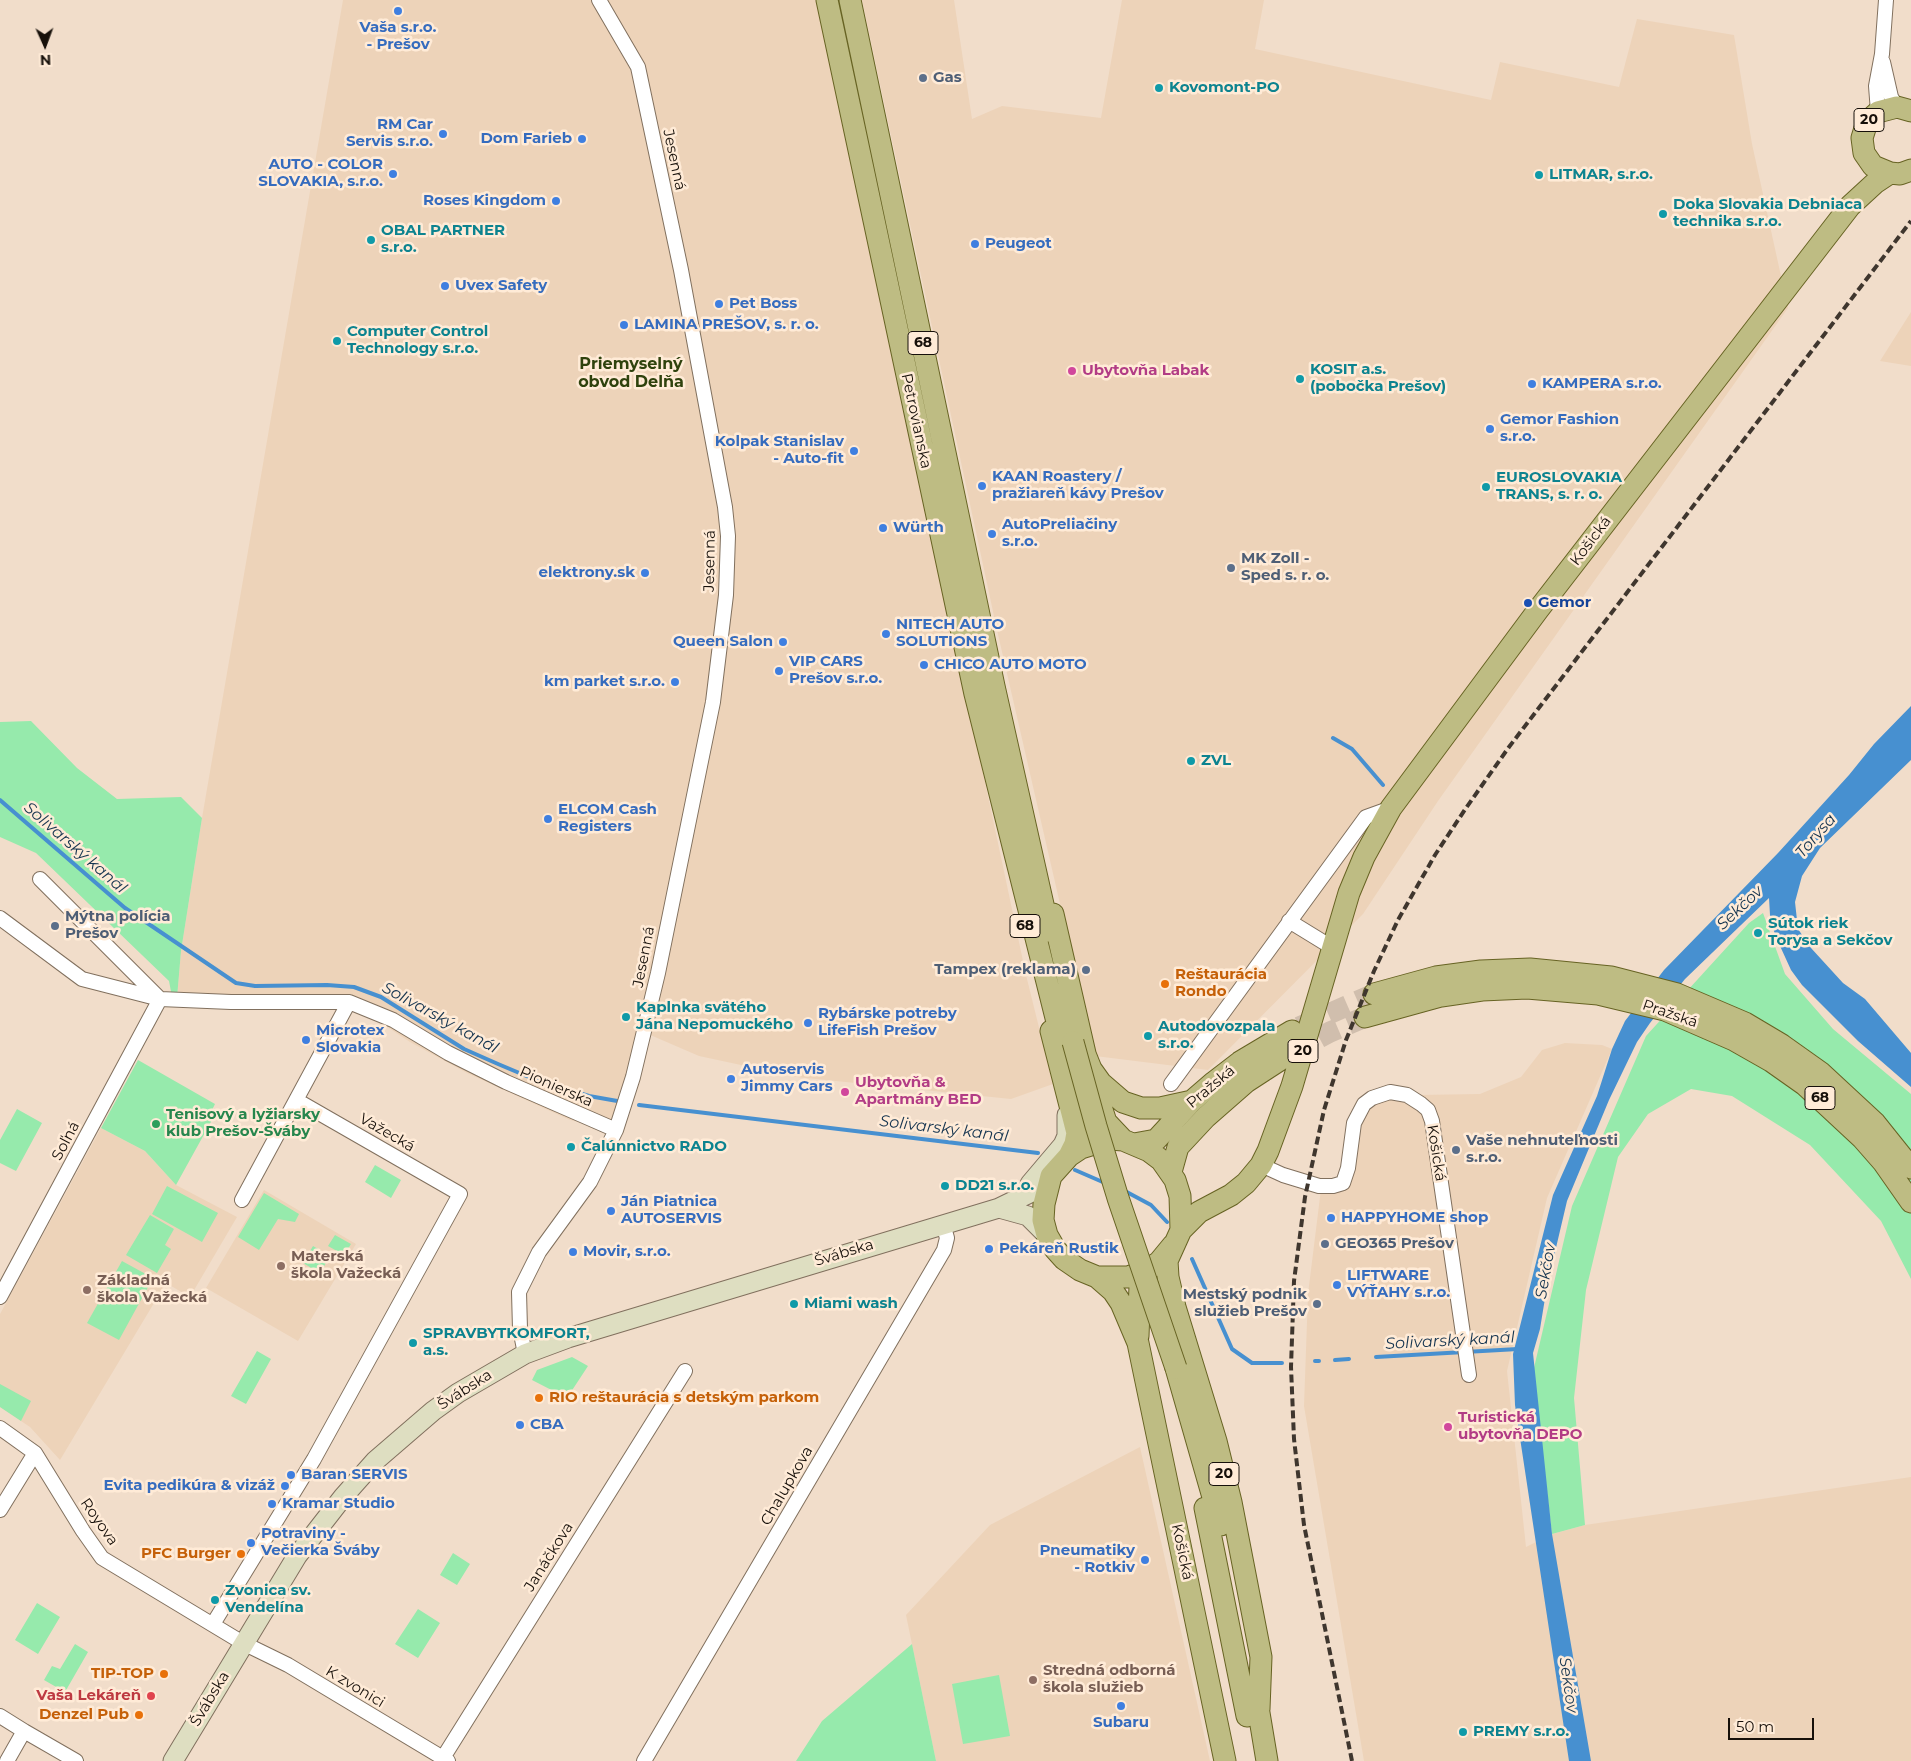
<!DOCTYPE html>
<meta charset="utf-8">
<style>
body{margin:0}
#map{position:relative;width:1911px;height:1761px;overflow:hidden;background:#f1ddca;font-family:Montserrat,sans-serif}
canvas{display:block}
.north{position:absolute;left:20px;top:20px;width:50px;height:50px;-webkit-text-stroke:4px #ffebd7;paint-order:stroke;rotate:178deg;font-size:14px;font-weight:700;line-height:20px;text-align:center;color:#17100a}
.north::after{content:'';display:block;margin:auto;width:18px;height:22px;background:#17100a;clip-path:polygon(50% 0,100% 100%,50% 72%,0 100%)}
.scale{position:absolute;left:1728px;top:1718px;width:86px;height:22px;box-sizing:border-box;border:2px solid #17100a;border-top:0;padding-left:6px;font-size:15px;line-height:18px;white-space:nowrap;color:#17100a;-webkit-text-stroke:4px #ffebd7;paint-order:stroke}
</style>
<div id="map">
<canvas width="1911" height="1761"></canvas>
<div class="north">N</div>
<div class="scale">50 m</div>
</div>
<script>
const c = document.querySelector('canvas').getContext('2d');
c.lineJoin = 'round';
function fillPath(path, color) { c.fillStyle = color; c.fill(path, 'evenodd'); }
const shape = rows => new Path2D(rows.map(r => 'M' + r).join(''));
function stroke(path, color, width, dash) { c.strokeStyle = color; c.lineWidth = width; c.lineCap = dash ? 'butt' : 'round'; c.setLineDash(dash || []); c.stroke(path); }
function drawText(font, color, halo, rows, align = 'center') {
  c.font = font + ' Montserrat,sans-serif'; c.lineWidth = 5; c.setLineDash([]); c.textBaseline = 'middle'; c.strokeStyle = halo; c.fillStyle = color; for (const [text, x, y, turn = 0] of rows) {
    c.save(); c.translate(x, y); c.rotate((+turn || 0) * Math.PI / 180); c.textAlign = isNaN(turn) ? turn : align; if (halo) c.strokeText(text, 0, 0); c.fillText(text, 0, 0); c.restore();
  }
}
fillPath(shape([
 [343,0,819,0,1026,975,1053,1084,1011,1099,797,1077,699,1056,648,1034,617,1130,570,1120,467,1073,410,1042,351,1003,177,998,181,951,202,818],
 [862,0,954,0,972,119,1002,106,1101,118,1122,0,1264,0,1255,49,1491,100,1500,62,1619,87,1637,19,1734,35,1752,144,1788,308,1438,801,1363,914,1208,1070,1095,1056,997,630],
 [1911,312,1911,366,1880,361],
 [1565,1043,1602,1045,1612,1049,1547,1198,1507,1371,1526,1547,1552,1534,1585,1525,1911,1477,1911,1761,1364,1761,1304,1406,1308,1294,1321,1189,1341,1188,1360,1105,1418,1095,1480,1094,1521,1077,1542,1050],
 [101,1128,145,1151,176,1185,237,1217,190,1297,166,1283,60,1460,30,1427,0,1407,0,1314],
 [264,1190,356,1244,298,1341,206,1288],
 [1140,1447,1210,1761,936,1761,906,1615,990,1525]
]), '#edd3b9');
fillPath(shape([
 [31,721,77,768,117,799,181,797,202,818,181,951,177,998,172,997,169,981,36,853,0,837,0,722],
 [1763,913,1785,974,1833,1029,1911,1094,1911,1279,1881,1221,1810,1145,1732,1096,1691,1089,1648,1114,1618,1157,1586,1290,1574,1398,1585,1525,1552,1534,1533,1372,1572,1206,1646,1036,1749,923],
 [138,1060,215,1104,208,1118,212,1120,176,1185,145,1151,101,1128],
 [17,1109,42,1123,16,1171,0,1163,0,1140],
 [375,1165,401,1180,391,1198,365,1182],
 [167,1186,218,1213,202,1242,152,1214],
 [264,1193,299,1214,295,1222,278,1219,259,1250,238,1237],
 [150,1215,174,1229,165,1245,171,1249,157,1273,126,1255],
 [335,1235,351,1244,344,1255,328,1246],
 [313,1246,330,1256,320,1273,303,1263],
 [122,1261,153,1278,119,1340,87,1323],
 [257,1351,271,1359,246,1404,231,1396],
 [572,1357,588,1366,567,1398,532,1380,537,1370],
 [0,1384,31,1401,21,1421,0,1407],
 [453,1553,470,1564,457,1585,440,1575],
 [37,1603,60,1617,38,1654,15,1640],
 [418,1609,440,1623,418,1658,395,1644],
 [75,1644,88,1652,65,1692,44,1680,52,1666,60,1669],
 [912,1644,936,1761,796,1761,822,1721],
 [999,1675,1010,1736,963,1744,952,1684]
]), '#96eaac');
fillPath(shape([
 [1911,706,1911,760,1820,848,1802,876,1795,902,1798,929,1811,948,1843,983,1865,999,1911,1053,1911,1087,1858,1041,1802,985,1791,970,1775,935,1770,915,1769,898,1685,979,1650,1023,1637,1042,1609,1100,1567,1201,1547,1286,1540,1329,1533,1353,1552,1534,1591,1761,1569,1761,1515,1405,1513,1354,1553,1195,1597,1096,1612,1049,1625,1021,1664,970,1778,853,1849,775,1874,744]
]), '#4790d0');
stroke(shape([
 [1333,738,1352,749,1383,785],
 [0,800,125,908,236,983,255,986,327,985,354,987,381,997,464,1049,498,1064,536,1080,589,1096,623,1102],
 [639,1105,1038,1153],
 [1075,1170,1105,1183],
 [1123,1190,1151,1205,1167,1222],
 [1192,1259,1232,1349,1252,1363,1282,1363],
 [1376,1357,1518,1349],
 [1335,1360,1349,1359],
 [1315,1361,1319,1361]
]), '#4790d0', 4);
stroke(shape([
 [1299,1027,1374,994],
 [1291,1053,1330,1032,1365,1017]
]), '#d0bead', 21, [21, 11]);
const street = shape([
 [1883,62,1891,97,1897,107],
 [1878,112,1876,86,1882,54,1886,0],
 [0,918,82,979,160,999,231,1002,349,1002,393,1020,448,1053,506,1082,616,1130],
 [1289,921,1333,948],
 [1171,1084,1366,817,1391,808],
 [1261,1165,1283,1175,1319,1186,1333,1186,1343,1183,1348,1168,1354,1123,1364,1104,1372,1098,1390,1092,1407,1095,1421,1104,1428,1110,1432,1121,1469,1375],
 [242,1200,349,1002],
 [0,1297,160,999,40,879],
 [525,1354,520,1329,519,1292,539,1252,590,1182,616,1130,633,1077,658,973,713,702,726,595,728,536,725,507,681,270,638,67,599,0],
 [0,1428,35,1453,83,1531,102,1558,243,1643,288,1665,448,1761],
 [0,1510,35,1453],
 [213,1624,314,1459,460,1194,298,1101],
 [0,1716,24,1731,7,1761],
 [24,1731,76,1761],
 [441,1761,685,1371],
 [644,1761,944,1250,947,1238,943,1224]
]);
const secondary = shape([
 [1030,1184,1063,1145,1067,1136,1067,1115],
 [999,1208,1028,1216,1047,1235],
 [173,1761,297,1556,343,1497,375,1461,433,1411,458,1393,525,1354,568,1338,999,1208,1034,1191,1051,1176]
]);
const primary = shape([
 [827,0,975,694,1063,1046],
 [850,0,994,686,1049,931],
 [1911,111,1897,107,1878,112,1867,122,1862,138,1864,153,1873,166,1890,173,1900,174,1911,170],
 [1053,914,1087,1062],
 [1374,994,1436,977,1481,971,1530,969,1611,977,1677,994,1745,1023,1782,1045,1820,1072,1875,1123,1911,1168],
 [1365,1017,1441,996,1482,990,1527,988,1598,994,1665,1010,1734,1040,1771,1061,1805,1085,1862,1138,1883,1162,1911,1202],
 [1051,1031,1077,1133,1075,1144,1069,1156],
 [1083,1049,1091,1069,1101,1083,1123,1102,1141,1108,1160,1108,1192,1101],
 [1096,1091,1106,1122,1123,1140],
 [1134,1144,1156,1140,1192,1101,1214,1082,1240,1062,1292,1031],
 [1171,1172,1178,1147,1206,1117,1246,1082,1286,1056],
 [1181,1230,1199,1212,1231,1195,1246,1183,1261,1165,1268,1151,1292,1086,1349,893,1364,857,1391,808,1538,610,1850,206,1875,183,1890,173],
 [1173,1245,1159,1262,1147,1270,1128,1277,1097,1277,1080,1270,1064,1259,1055,1249,1047,1235,1043,1220,1044,1204,1051,1176,1069,1156,1081,1148,1110,1139,1123,1140,1149,1151,1161,1160,1175,1180,1180,1196,1181,1230,1167,1261,1168,1277,1175,1307,1216,1441,1231,1502,1261,1657,1259,1709],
 [1097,1277,1113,1291,1121,1303,1138,1343,1225,1761],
 [1138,1336,1140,1286,1147,1270],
 [1176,1368,1221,1525],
 [1205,1508,1247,1716],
 [1256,1695,1267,1761]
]);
stroke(street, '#81705e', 16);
stroke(secondary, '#81705e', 21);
stroke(primary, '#676323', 23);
stroke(street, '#fff', 14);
stroke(secondary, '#dedec1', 19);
stroke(primary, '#bebc83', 21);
stroke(shape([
 [1352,1761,1304,1525,1294,1439,1291,1367,1294,1281,1305,1197,1324,1110,1346,1040,1374,971,1398,920,1435,855,1466,808,1509,747,1911,221]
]), '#3f362e', 4, [8, 4]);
const primaryBridge = shape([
 [1073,1042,1096,1126,1118,1198,1176,1368]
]);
stroke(primaryBridge, '#676323', 23, []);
stroke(primaryBridge, '#bebc83', 21);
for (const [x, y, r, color] of [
 [398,11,5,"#3f7fe0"],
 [923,78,5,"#5c6f8a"],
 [1159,88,5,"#0f9aa8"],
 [443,134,5,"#3f7fe0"],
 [582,139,5,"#3f7fe0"],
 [393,174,5,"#3f7fe0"],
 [1539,175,5,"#0f9aa8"],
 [556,201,5,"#3f7fe0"],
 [1663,214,5,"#0f9aa8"],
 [371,240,5,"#0f9aa8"],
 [975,244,5,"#3f7fe0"],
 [445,286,5,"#3f7fe0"],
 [719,304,5,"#3f7fe0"],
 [624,325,5,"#3f7fe0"],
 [337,341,5,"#0f9aa8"],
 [1072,371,5,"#d1479c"],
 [1300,379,5,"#0f9aa8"],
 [1532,384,5,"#3f7fe0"],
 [1490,429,5,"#3f7fe0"],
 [854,451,5,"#3f7fe0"],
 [982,486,5,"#3f7fe0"],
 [1486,487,5,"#0f9aa8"],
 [883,528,5,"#3f7fe0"],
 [992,534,5,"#3f7fe0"],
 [1231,568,5,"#5c6f8a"],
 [645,573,5,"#3f7fe0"],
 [1528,603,5,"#1a4fb4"],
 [886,634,5,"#3f7fe0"],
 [783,642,5,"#3f7fe0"],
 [924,665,5,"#3f7fe0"],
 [779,671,5,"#3f7fe0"],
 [675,682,5,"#3f7fe0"],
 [1191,761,5,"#0f9aa8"],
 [548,819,5,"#3f7fe0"],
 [55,926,5,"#5c6f8a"],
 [1758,933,5,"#0f9aa8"],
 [1086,970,5,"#5c6f8a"],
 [1165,984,5,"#e8710a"],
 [626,1017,5,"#0f9aa8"],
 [808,1023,5,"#3f7fe0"],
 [1148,1036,5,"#0f9aa8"],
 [306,1040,5,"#3f7fe0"],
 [731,1079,5,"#3f7fe0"],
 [845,1092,5,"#d1479c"],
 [156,1124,5,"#2e9e5b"],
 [571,1147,5,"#0f9aa8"],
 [1456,1150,5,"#5c6f8a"],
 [945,1186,5,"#0f9aa8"],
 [611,1211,5,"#3f7fe0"],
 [1331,1218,5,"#3f7fe0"],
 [1325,1244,5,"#5c6f8a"],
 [989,1249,5,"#3f7fe0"],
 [573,1252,5,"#3f7fe0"],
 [281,1266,5,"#8d6e63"],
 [1337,1285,5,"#3f7fe0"],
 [87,1290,5,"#8d6e63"],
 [794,1304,5,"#0f9aa8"],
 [1317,1304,5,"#5c6f8a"],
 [413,1343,5,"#0f9aa8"],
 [539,1398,5,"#e8710a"],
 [520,1425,5,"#3f7fe0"],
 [1448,1427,5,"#d1479c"],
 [291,1475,5,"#3f7fe0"],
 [285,1486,5,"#3f7fe0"],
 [272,1504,5,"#3f7fe0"],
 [251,1543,5,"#3f7fe0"],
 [241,1554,5,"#e8710a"],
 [1145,1560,5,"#3f7fe0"],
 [215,1600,5,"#0f9aa8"],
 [164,1674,5,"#e8710a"],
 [1033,1680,5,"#8d6e63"],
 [151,1696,5,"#e0444e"],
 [1121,1706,5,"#3f7fe0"],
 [139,1715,5,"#e8710a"],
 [1463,1732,5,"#0f9aa8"]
]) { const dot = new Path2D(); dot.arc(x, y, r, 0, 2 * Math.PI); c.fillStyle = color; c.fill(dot); stroke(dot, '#ffebd7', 2); }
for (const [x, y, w] of [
 [1869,120,30],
 [923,343,30],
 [1025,926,30],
 [1303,1051,30],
 [1820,1098,30],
 [1224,1474,30]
]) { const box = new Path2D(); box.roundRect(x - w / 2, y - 11.5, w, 23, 4); c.fillStyle = '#ffebd7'; c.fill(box); stroke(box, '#17100a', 1); }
drawText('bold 14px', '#17100a', null, [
 ["20",1869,120],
 ["68",923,343],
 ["68",1025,926],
 ["20",1303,1051],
 ["68",1820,1098],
 ["20",1224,1474]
]);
drawText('bold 15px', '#366cbe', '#ffebd7', [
 ["Vaša s.r.o.",398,28,"center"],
 ["- Prešov",398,45,"center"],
 ["RM Car",433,125,"right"],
 ["Servis s.r.o.",433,142,"right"],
 ["Dom Farieb",572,139,"right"],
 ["AUTO - COLOR",383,165,"right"],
 ["SLOVAKIA, s.r.o.",383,182,"right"],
 ["Roses Kingdom",546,201,"right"],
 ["Peugeot",985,244],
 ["Uvex Safety",455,286],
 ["Pet Boss",729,304],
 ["LAMINA PREŠOV, s. r. o.",634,325],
 ["KAMPERA s.r.o.",1542,384],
 ["Gemor Fashion",1500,420],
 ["s.r.o.",1500,437],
 ["Kolpak Stanislav",844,442,"right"],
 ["- Auto-fit",844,459,"right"],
 ["KAAN Roastery /",992,477],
 ["pražiareň kávy Prešov",992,494],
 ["AutoPreliačiny",1002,525],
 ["s.r.o.",1002,542],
 ["Würth",893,528],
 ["elektrony.sk",635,573,"right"],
 ["NITECH AUTO",896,625],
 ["SOLUTIONS",896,642],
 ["Queen Salon",773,642,"right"],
 ["VIP CARS",789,662],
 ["Prešov s.r.o.",789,679],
 ["CHICO AUTO MOTO",934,665],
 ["km parket s.r.o.",665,682,"right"],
 ["ELCOM Cash",558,810],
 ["Registers",558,827],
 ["Rybárske potreby",818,1014],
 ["LifeFish Prešov",818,1031],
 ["Microtex",316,1031],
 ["Slovakia",316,1048],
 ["Autoservis",741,1070],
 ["Jimmy Cars",741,1087],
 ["Ján Piatnica",621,1202],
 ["AUTOSERVIS",621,1219],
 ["HAPPYHOME shop",1341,1218],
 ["Pekáreň Rustik",999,1249],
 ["Movir, s.r.o.",583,1252],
 ["LIFTWARE",1347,1276],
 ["VÝŤAHY s.r.o.",1347,1293],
 ["CBA",530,1425],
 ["Baran SERVIS",301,1475],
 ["Evita pedikúra & vizáž",275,1486,"right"],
 ["Kramar Studio",282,1504],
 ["Potraviny -",261,1534],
 ["Večierka Šváby",261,1551],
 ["Pneumatiky",1135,1551,"right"],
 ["- Rotkiv",1135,1568,"right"],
 ["Subaru",1121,1723,"center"]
], 'left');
drawText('bold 15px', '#4e5e75', '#ffebd7', [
 ["Gas",933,78],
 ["MK Zoll -",1241,559],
 ["Sped s. r. o.",1241,576],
 ["Mýtna polícia",65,917],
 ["Prešov",65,934],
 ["Tampex (reklama)",1076,970,"right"],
 ["Vaše nehnuteľnosti",1466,1141],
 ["s.r.o.",1466,1158],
 ["GEO365 Prešov",1335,1244],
 ["Mestský podnik",1307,1295,"right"],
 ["služieb Prešov",1307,1312,"right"]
], 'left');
drawText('bold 15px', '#0d838f', '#ffebd7', [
 ["Kovomont-PO",1169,88],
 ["LITMAR, s.r.o.",1549,175],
 ["Doka Slovakia Debniaca",1673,205],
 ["technika s.r.o.",1673,222],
 ["OBAL PARTNER",381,231],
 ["s.r.o.",381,248],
 ["Computer Control",347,332],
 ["Technology s.r.o.",347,349],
 ["KOSIT a.s.",1310,370],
 ["(pobočka Prešov)",1310,387],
 ["EUROSLOVAKIA",1496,478],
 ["TRANS, s. r. o.",1496,495],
 ["ZVL",1201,761],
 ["Sútok riek",1768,924],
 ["Torysa a Sekčov",1768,941],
 ["Kaplnka svätého",636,1008],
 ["Jána Nepomuckého",636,1025],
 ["Autodovozpala",1158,1027],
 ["s.r.o.",1158,1044],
 ["Čalúnnictvo RADO",581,1147],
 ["DD21 s.r.o.",955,1186],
 ["Miami wash",804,1304],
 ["SPRAVBYTKOMFORT,",423,1334],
 ["a.s.",423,1351],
 ["Zvonica sv.",225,1591],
 ["Vendelína",225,1608],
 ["PREMY s.r.o.",1473,1732]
], 'left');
drawText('15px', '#17100a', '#ffebd7', [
 ["Jesenná",674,160,78],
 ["Petrovianska",916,421,78],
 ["Košická",1591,541,-53],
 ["Jesenná",710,561,-89],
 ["Jesenná",644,957,-79],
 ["Pražská",1670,1014,19],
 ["Pionierska",556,1087,24],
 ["Pražská",1211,1087,-40],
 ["Važecká",387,1133,30],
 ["Soľná",66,1141,-62],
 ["Košická",1436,1153,81],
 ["Švábska",844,1253,-17],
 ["Švábska",465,1390,-33],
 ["Chalupkova",787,1486,-60],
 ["Royova",99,1522,55],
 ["Košická",1182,1552,78],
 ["Janáčkova",549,1557,-58],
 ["K zvonici",355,1687,31],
 ["Švábska",210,1699,-59]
]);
drawText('bold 15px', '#b23c85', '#ffebd7', [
 ["Ubytovňa Labak",1082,371],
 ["Ubytovňa &",855,1083],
 ["Apartmány BED",855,1100],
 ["Turistická",1458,1418],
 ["ubytovňa DEPO",1458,1435]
], 'left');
drawText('bold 15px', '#164399', '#ffebd7', [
 ["Gemor",1538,603]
], 'left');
drawText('bold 15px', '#c56008', '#ffebd7', [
 ["Reštaurácia",1175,975,"left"],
 ["Rondo",1175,992,"left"],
 ["RIO reštaurácia s detským parkom",549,1398,"left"],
 ["PFC Burger",231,1554],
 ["TIP-TOP",154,1674],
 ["Denzel Pub",129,1715]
], 'right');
drawText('bold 15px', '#27864d', '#ffebd7', [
 ["Tenisový a lyžiarsky",166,1115],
 ["klub Prešov-Šváby",166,1132]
], 'left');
drawText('bold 15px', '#785e54', '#ffebd7', [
 ["Materská",291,1257],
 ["škola Važecká",291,1274],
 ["Základná",97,1281],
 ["škola Važecká",97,1298],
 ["Stredná odborná",1043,1671],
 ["škola služieb",1043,1688]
], 'left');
drawText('bold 15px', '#be3a42', '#ffebd7', [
 ["Vaša Lekáreň",141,1696]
], 'right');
drawText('bold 16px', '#2f420d', '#ffebd7', [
 ["Priemyselný",631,364],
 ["obvod Delňa",631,382]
]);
drawText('italic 16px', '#163550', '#ffebd7', [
 ["Torysa",1816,836,-49],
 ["Solivarský kanál",75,848,41],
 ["Sekčov",1740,908,-43],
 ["Solivarský kanál",440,1018,29],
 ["Solivarský kanál",944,1129,7],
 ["Sekčov",1546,1271,-80],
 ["Solivarský kanál",1450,1341,-3],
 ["Sekčov",1568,1685,82]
]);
</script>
